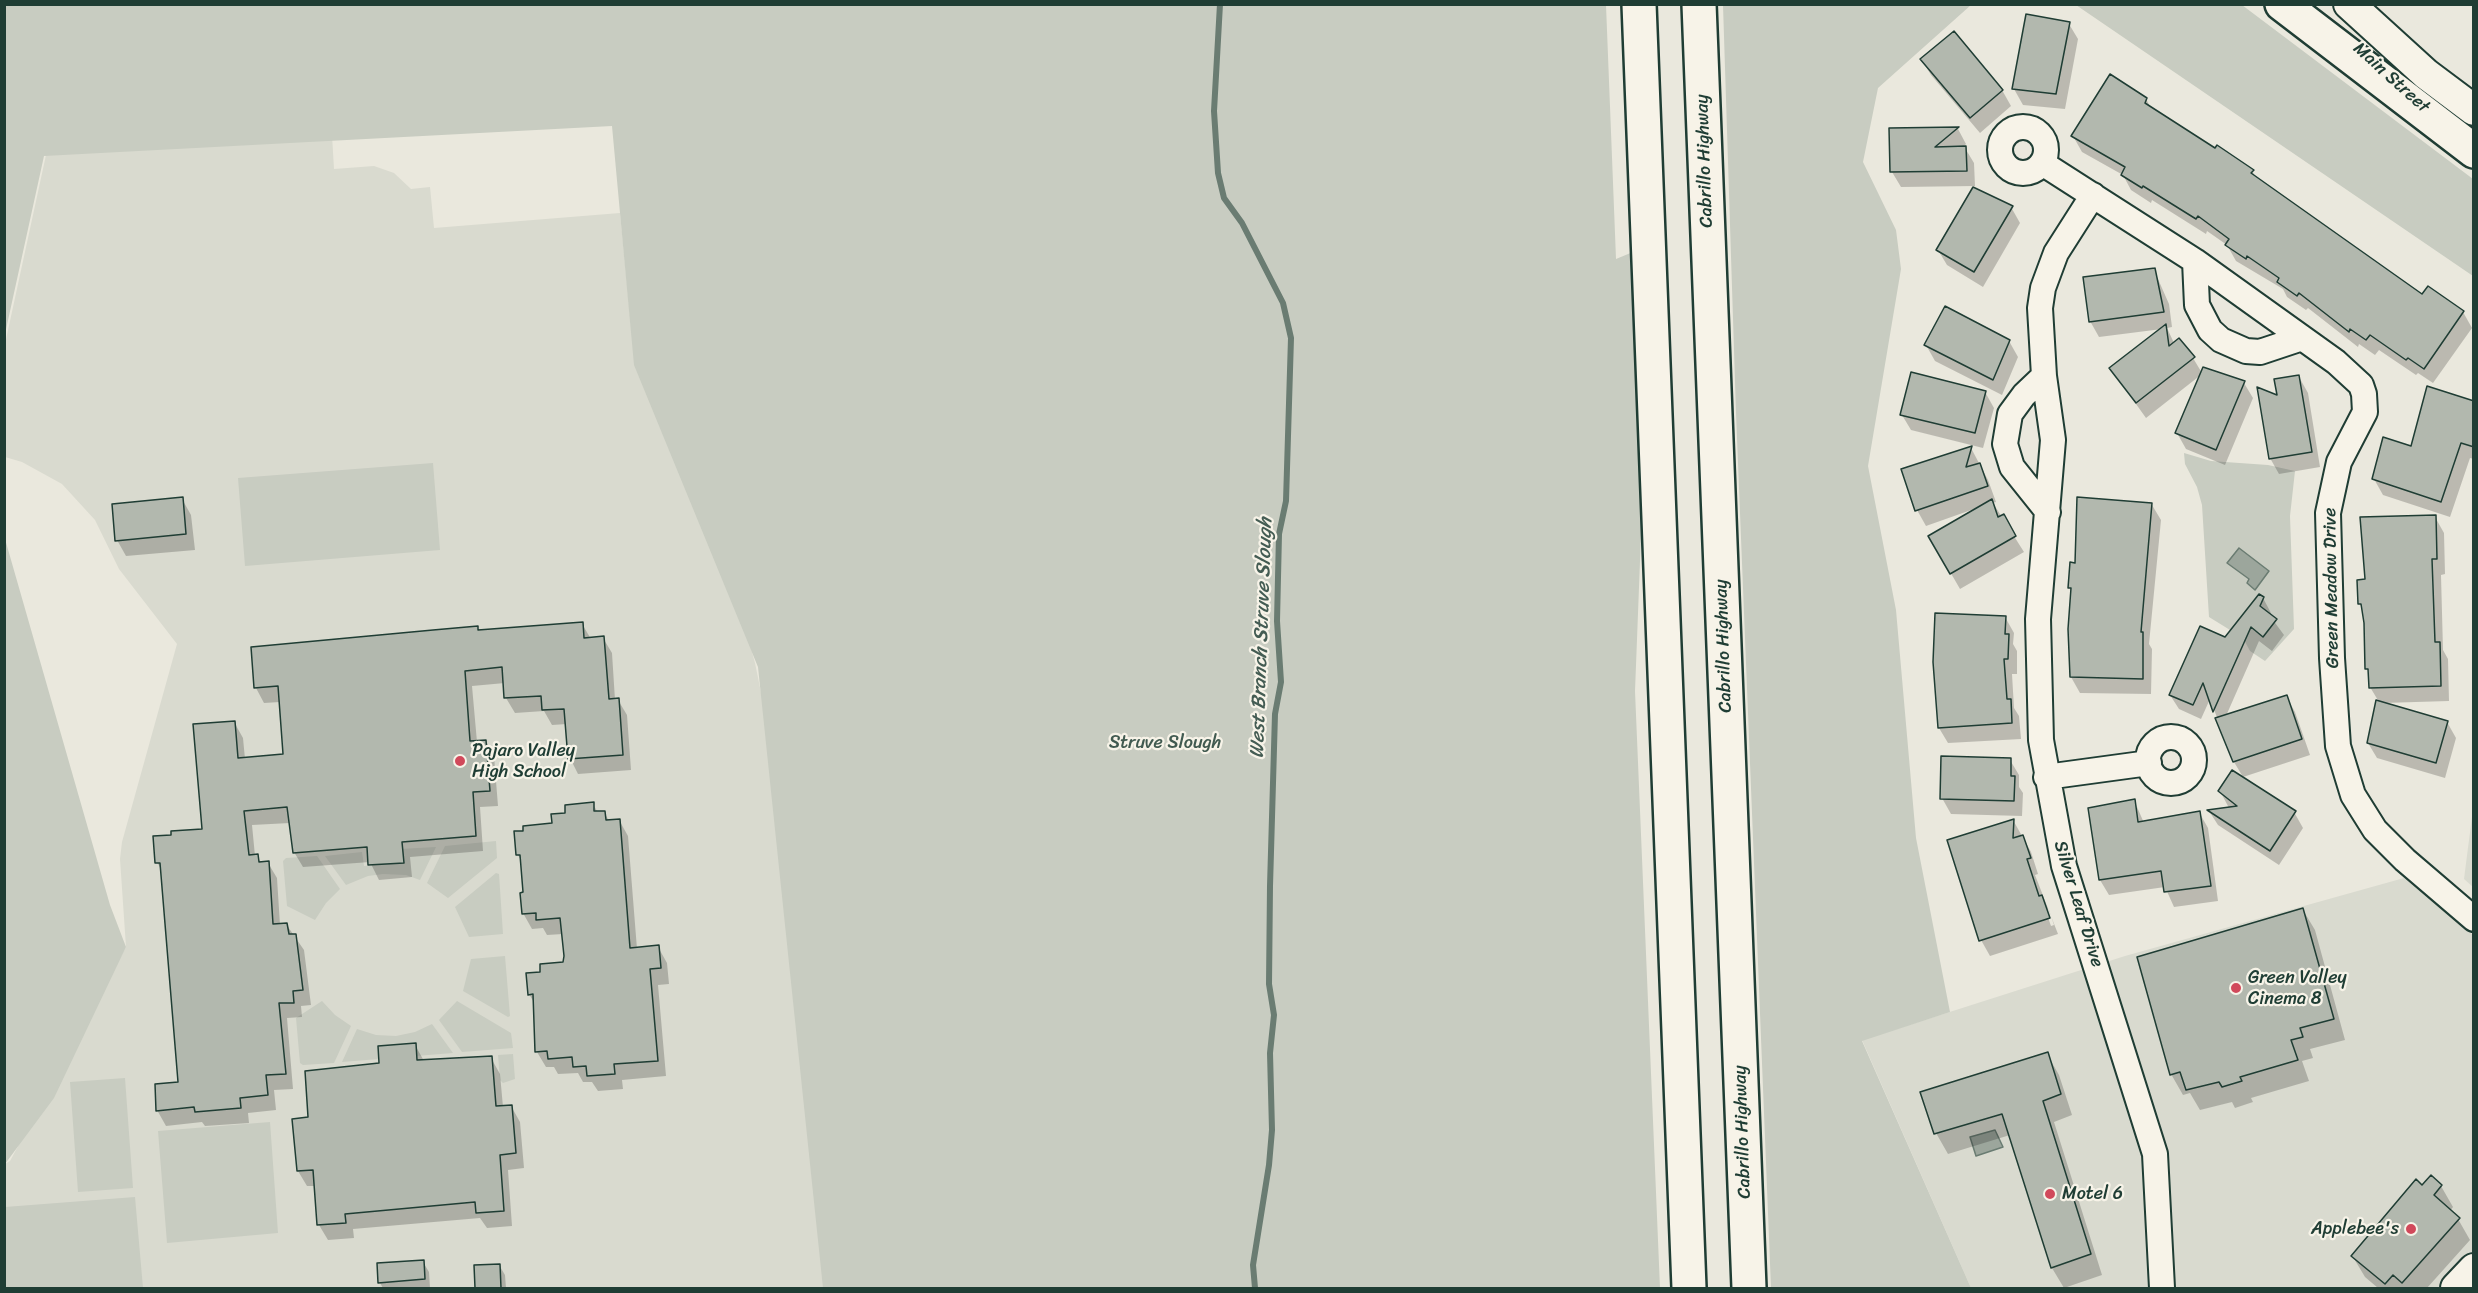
<!DOCTYPE html>
<style>
body{margin:0}
#map{position:relative;width:2478px;height:1293px;overflow:hidden;background:#eae8dd;font-family:Sriracha,sans-serif}
canvas{display:block}
.frame{position:absolute;inset:0;border:6px solid #1f3d34;pointer-events:none}
</style>
<div id="map">
<canvas width="2478" height="1293"></canvas>
<div class="frame"></div>
</div>
<script>
const c = document.querySelector('canvas').getContext('2d');
c.lineJoin = 'round';
function fillPath(path, color) { c.fillStyle = color; c.fill(path, 'evenodd'); }
const shape = rows => new Path2D(rows.map(r => 'M' + r).join(''));
function stroke(path, color, width, dash) { c.strokeStyle = color; c.lineWidth = width; c.lineCap = dash ? 'butt' : 'round'; c.setLineDash(dash || []); c.stroke(path); }
function drawText(font, color, halo, rows, align = 'center') {
  c.font = font + ' Sriracha,sans-serif'; c.lineWidth = 4.5; c.setLineDash([]); c.textBaseline = 'middle'; c.strokeStyle = halo; c.fillStyle = color; for (const [text, x, y, turn = 0] of rows) {
    c.save(); c.translate(x, y); c.rotate((+turn || 0) * Math.PI / 180); c.textAlign = isNaN(turn) ? turn : align; if (halo) c.strokeText(text, 0, 0); c.fillText(text, 0, 0); c.restore();
  }
}
fillPath(shape([
 [332,135,334,169,374,166,394,173,411,189,430,187,434,228,620,213,631,326,748,637,755,663,882,1288,5,1288,5,1164,10,1161,126,947,120,859,122,842,177,644,119,569,95,520,62,484,22,462,5,457,5,344,46,155],
 [2473,809,2473,887,2464,879],
 [2404,878,2473,935,2473,1280,2467,1288,1971,1288,1862,1040,2125,956]
]), '#d9dacf');
fillPath(shape([
 [5,5,1606,5,1616,259,1645,247,1647,380,1635,691,1660,1288,823,1288,758,667,634,365,612,126,44,156,5,334],
 [1723,5,1971,5,1878,88,1863,162,1896,230,1901,269,1868,466,1896,610,1916,838,1950,1012,1862,1041,1971,1288,1771,1288,1736,413],
 [2076,5,2242,5,2473,179,2473,276],
 [2184,453,2211,461,2268,465,2295,471,2290,516,2294,629,2265,661,2250,651,2243,638,2209,617,2202,505,2197,487,2185,464],
 [433,463,440,550,245,566,238,478],
 [5,539,110,905,126,947,54,1098,5,1164],
 [496,841,497,858,448,898,427,883,445,846],
 [436,847,420,880,406,875,383,874,368,876,346,885,325,856,362,852,364,866,400,862,400,849],
 [317,856,340,889,326,903,315,920,287,906,283,861,286,858],
 [496,873,499,874,503,934,469,937,455,907],
 [505,956,510,1016,508,1017,463,991,471,959],
 [322,1001,335,1015,351,1026,334,1063,303,1065,300,1063,296,1018],
 [457,1001,511,1033,513,1048,462,1052,439,1020],
 [432,1024,453,1053,342,1062,357,1029,376,1035,396,1036,415,1032],
 [513,1054,515,1079,503,1083,500,1080,498,1055],
 [125,1078,133,1188,78,1192,70,1082],
 [270,1122,278,1233,167,1243,158,1131],
 [135,1197,143,1288,5,1288,5,1207]
]), '#c8ccc1');
const water = shape([
 [2239,548,2269,571,2255,590,2247,583,2249,579,2227,563,2239,548],
 [1995,1130,2003,1147,1976,1156,1970,1137,1995,1130]
]);
fillPath(water, '#9ca69c');
stroke(water, '#6a7c72', 1.5);
fillPath(shape([
 [2069,24,2078,39,2065,109,2023,105,2014,89],
 [1922,60,2002,90,2011,106,1980,133,1931,75],
 [2146,99,2152,110,2252,171,2258,180,2423,296,2463,312,2472,328,2433,383,2418,373,2416,375,2379,350,2375,355,2359,344,2358,347,2308,308,2306,310,2287,297,2283,289,2236,261,2227,245,2207,231,2206,234,2152,200,2151,203,2131,190,2123,175,2082,152,2073,136],
 [1958,129,1966,144,1962,148,1965,148,1974,163,1975,186,1901,187,1892,172,1891,130],
 [1992,196,2011,207,2020,223,1983,287,1947,265,1938,250],
 [2154,270,2169,304,2172,327,2167,328,2174,343,2193,358,2202,373,2244,383,2253,398,2225,465,2186,449,2177,433,2202,374,2146,418,2111,369,2162,329,2099,337,2090,321],
 [2009,341,2018,357,2002,395,1935,361,1926,345],
 [2299,377,2308,393,2320,467,2279,474,2270,458,2280,398],
 [1985,392,1994,408,1983,448,1911,430,1902,415],
 [2474,402,2474,459,2470,458,2450,517,2383,495,2374,479],
 [1971,448,1988,480,1996,502,1993,503,2024,552,1960,589,1930,537,1974,509,1926,526,1917,510],
 [182,499,191,515,195,550,126,556,117,540],
 [2152,505,2161,520,2149,644,2152,649,2151,694,2080,693,2071,677,2072,592,2070,588,2076,564],
 [2435,517,2444,533,2445,574,2441,575,2443,650,2448,659,2449,701,2383,703,2447,722,2456,738,2445,778,2377,758,2368,743,2379,702,2370,687,2370,674,2367,668,2363,611,2360,604,2367,581],
 [2263,598,2271,613,2270,616,2284,635,2272,651,2259,641,2226,716,2286,696,2295,712,2310,755,2243,777,2234,762,2210,699,2201,719,2179,709,2170,695],
 [2005,617,2014,633,2013,644,2017,651,2017,674,2012,674,2014,708,2019,716,2021,739,1948,743,1939,728],
 [582,624,591,639,603,638,612,653,615,700,618,700,627,715,631,770,578,774,570,758,567,724,552,725,544,711,515,713,506,698,505,683,472,686,477,742,486,741,494,756,498,806,480,807,483,851,410,857,412,877,379,880,370,862,303,867,294,852,290,823,252,825,255,856,262,863,268,863,277,878,280,925,286,924,304,950,311,1005,301,1006,302,1017,287,1018,293,1089,274,1090,276,1110,248,1113,249,1123,205,1126,202,1122,166,1126,157,1110,180,1083,162,871,157,862,173,836,203,830,234,722,243,738,245,759,284,756,280,702,264,703,256,688,477,628,479,631],
 [2010,760,2019,775,2019,787,2023,793,2022,816,1951,814,1942,798],
 [2220,791,2294,812,2303,828,2279,865,2218,825,2209,811,2229,808],
 [2134,800,2144,823,2199,812,2208,828,2218,901,2174,907,2165,887,2109,895,2100,880],
 [593,804,598,813,604,812,609,821,619,820,628,836,637,949,658,947,667,963,669,984,658,985,666,1076,622,1080,623,1089,598,1091,592,1082,583,1082,578,1073,558,1074,554,1067,546,1067,537,1052,535,1004,529,994,542,973,565,963,563,934,547,935,543,928,532,929,523,913,525,894,523,864,518,855,525,832,554,824,567,814],
 [2013,820,2031,852,2038,874,2035,875,2058,934,1990,956,1981,940],
 [2044,906,2049,910,2054,925,2051,926],
 [2303,910,2315,930,2345,1040,2310,1049,2313,1058,2302,1061,2309,1081,2251,1098,2253,1102,2235,1108,2232,1102,2200,1110,2190,1093,2183,1095,2171,1074],
 [415,1045,424,1061,491,1058,500,1074,503,1107,511,1106,520,1122,524,1168,508,1170,512,1226,487,1228,480,1218,353,1229,354,1238,328,1240,319,1225,316,1186,307,1186,298,1171,309,1119,381,1064],
 [2047,1054,2059,1075,2072,1115,2054,1122,2102,1275,2064,1288,2052,1268,2010,1135,1948,1154,1936,1133,1922,1093],
 [2431,1177,2441,1186,2453,1207,2450,1211,2458,1219,2470,1240,2427,1288,2378,1288,2365,1277,2353,1257],
 [423,1262,429,1272,430,1288,383,1288,380,1283],
 [499,1265,505,1275,506,1288,477,1288,475,1267]
]), '#0003');
stroke(shape([
 [1220,4,1214,111,1218,173,1224,198,1242,223,1283,303,1291,338,1286,501,1279,534,1277,621,1281,682,1275,714,1270,886,1269,984,1274,1015,1270,1053,1272,1130,1269,1165,1253,1265,1255,1288]
]), '#6a7c72', 6);
const building = shape([
 [2026,14,2070,22,2056,94,2012,89,2026,14],
 [1954,31,2003,90,1970,118,1920,59,1954,31],
 [2110,74,2147,98,2145,103,2215,148,2217,145,2254,170,2251,173,2422,294,2428,286,2464,311,2424,369,2408,358,2406,360,2370,335,2366,340,2350,329,2349,332,2299,293,2297,296,2277,282,2279,278,2247,256,2246,259,2225,245,2229,239,2198,216,2196,219,2143,186,2142,188,2121,175,2125,167,2071,136,2110,74],
 [1959,127,1935,147,1966,146,1967,171,1890,172,1889,128,1959,127],
 [1973,187,2013,206,1974,272,1936,250,1973,187],
 [2155,268,2164,312,2089,322,2083,277,2155,268],
 [1945,306,2010,340,1993,380,1924,345,1945,306],
 [2166,324,2169,346,2179,338,2195,357,2136,403,2109,368,2166,324],
 [2203,367,2245,381,2216,450,2175,433,2203,367],
 [1911,372,1986,391,1975,433,1900,415,1911,372],
 [2299,375,2312,452,2269,459,2257,387,2277,395,2274,379,2299,375],
 [2427,386,2474,401,2474,447,2461,443,2441,502,2372,479,2383,437,2411,446,2427,386],
 [1972,446,1966,467,1980,463,1988,486,1915,511,1901,469,1972,446],
 [183,497,186,534,115,541,112,504,183,497],
 [2077,497,2152,503,2141,632,2143,632,2143,679,2070,677,2068,629,2071,588,2068,588,2070,562,2075,563,2077,497],
 [1992,499,1998,517,2004,514,2016,536,1950,574,1928,536,1992,499],
 [2436,515,2437,559,2432,559,2435,642,2440,642,2441,686,2369,688,2368,669,2365,669,2364,623,2361,604,2358,604,2357,580,2365,579,2360,517,2436,515],
 [2259,594,2264,597,2260,606,2277,619,2263,637,2251,627,2213,712,2203,683,2193,705,2169,695,2200,626,2225,637,2259,594],
 [1935,613,2006,616,2005,634,2009,634,2008,659,2004,659,2007,699,2011,699,2012,723,1938,728,1933,662,1935,613],
 [583,622,584,638,604,636,609,699,619,698,623,755,568,759,564,709,542,710,541,696,504,698,502,667,465,671,470,741,486,740,490,791,473,792,476,836,402,842,404,863,368,865,367,847,293,853,287,807,244,811,249,855,258,854,259,862,269,861,273,924,287,923,289,934,296,934,303,990,293,991,294,1003,279,1003,286,1074,266,1075,268,1095,240,1098,241,1108,195,1112,194,1107,156,1111,155,1084,178,1082,160,863,155,863,153,836,171,835,171,831,202,829,193,724,235,721,238,758,283,754,278,686,254,688,251,647,433,630,478,626,478,630,583,622],
 [2287,695,2302,739,2233,762,2215,718,2287,695],
 [2376,700,2448,721,2436,763,2367,743,2376,700],
 [1941,756,2011,758,2011,776,2015,776,2014,801,1940,799,1941,756],
 [2232,770,2296,811,2270,851,2207,810,2237,806,2218,791,2232,770],
 [2135,799,2138,822,2200,811,2211,886,2164,892,2161,871,2099,880,2088,808,2135,799],
 [594,802,594,811,605,811,606,820,620,819,630,948,659,945,661,968,650,969,658,1061,614,1064,615,1074,587,1076,586,1066,573,1067,572,1057,548,1059,547,1051,535,1052,533,994,528,995,526,973,540,972,540,964,563,962,564,956,560,918,536,920,536,913,522,914,520,893,523,892,520,855,516,855,514,831,523,831,523,826,552,823,551,814,565,813,565,805,594,802],
 [2014,819,2013,838,2023,835,2031,858,2027,859,2039,896,2042,895,2050,918,1979,941,1947,840,2014,819],
 [2303,908,2334,1019,2300,1028,2303,1037,2291,1040,2298,1060,2240,1077,2242,1081,2222,1087,2219,1082,2186,1090,2180,1072,2170,1075,2137,957,2303,908],
 [416,1043,417,1060,492,1056,496,1106,512,1105,516,1153,500,1155,504,1211,476,1213,475,1202,345,1214,346,1223,317,1225,313,1170,297,1171,292,1119,308,1117,305,1071,379,1063,378,1046,416,1043],
 [2048,1052,2061,1094,2043,1101,2091,1254,2051,1268,2002,1114,1934,1134,1920,1092,2048,1052],
 [2431,1175,2442,1185,2434,1195,2460,1218,2402,1283,2393,1275,2385,1284,2351,1256,2416,1179,2422,1185,2431,1175],
 [424,1260,425,1279,378,1283,377,1263,424,1260],
 [500,1264,501,1288,475,1288,474,1265,500,1264]
]);
fillPath(building, '#b2b8ae');
stroke(building, '#1f3d34', 1.5);
const minor = shape([
 '2000 150a23 23 0 1 1 46 0a23 23 0 1 1-46 0Z',
 [2042,163,2195,261,2336,362,2361,385,2364,394,2365,412,2339,462,2328,513,2332,658,2338,746,2353,795,2375,830,2405,860,2474,919],
 [2093,195,2056,253,2043,288,2040,308,2044,376,2053,440,2038,619,2041,740,2064,866,2155,1154,2162,1288],
 [2195,261,2197,305,2210,330,2221,340,2246,351,2260,352,2302,338],
 [2044,376,2024,395,2010,414,2005,444,2012,467,2048,512],
 '2148 760a23 23 0 1 1 46 0a23 23 0 1 1-46 0Z',
 [2046,777,2149,763]
]);
const major = shape([
 [2349,4,2426,74,2474,110],
 [2456,1288,2474,1269]
]);
const highway = shape([
 [1639,4,1689,1288],
 [1699,4,1749,1288],
 [2282,4,2474,151]
]);
stroke(minor, '#1f3d34', 28);
stroke(major, '#1f3d34', 34);
stroke(highway, '#1f3d34', 38);
stroke(minor, '#f7f3e8', 24);
stroke(major, '#f7f3e8', 30);
stroke(highway, '#f7f3e8', 33);
for (const [x, y, r, color] of [
 [460,761,6,"#d1495b"],
 [2236,988,6,"#d1495b"],
 [2050,1194,6,"#d1495b"],
 [2411,1229,6,"#d1495b"]
]) { const dot = new Path2D(); dot.arc(x, y, r, 0, 2 * Math.PI); c.fillStyle = color; c.fill(dot); stroke(dot, '#f7f3e8', 2); }
drawText('18px', '#1f3d34', '#f7f3e8', [
 ["Main Street",2391,78,42],
 ["Cabrillo Highway",1705,161,-92],
 ["Green Meadow Drive",2332,588,-91],
 ["Cabrillo Highway",1724,646,-92],
 ["Silver Leaf Drive",2078,904,73],
 ["Cabrillo Highway",1743,1132,-92]
]);
drawText('18px', '#415a50', '#f7f3e8', [
 ["Struve Slough",1165,743]
]);
drawText('18px', '#1f3d34', '#f7f3e8', [
 ["Pajaro Valley",472,751],
 ["High School",472,772],
 ["Green Valley",2248,978],
 ["Cinema 8",2248,999],
 ["Motel 6",2062,1194],
 ["Applebee's",2399,1229,"right"]
], 'left');
drawText('italic 20px', '#445c53', '#f7f3e8', [
 ["West Branch Struve Slough",1262,638,-88]
]);
</script>
